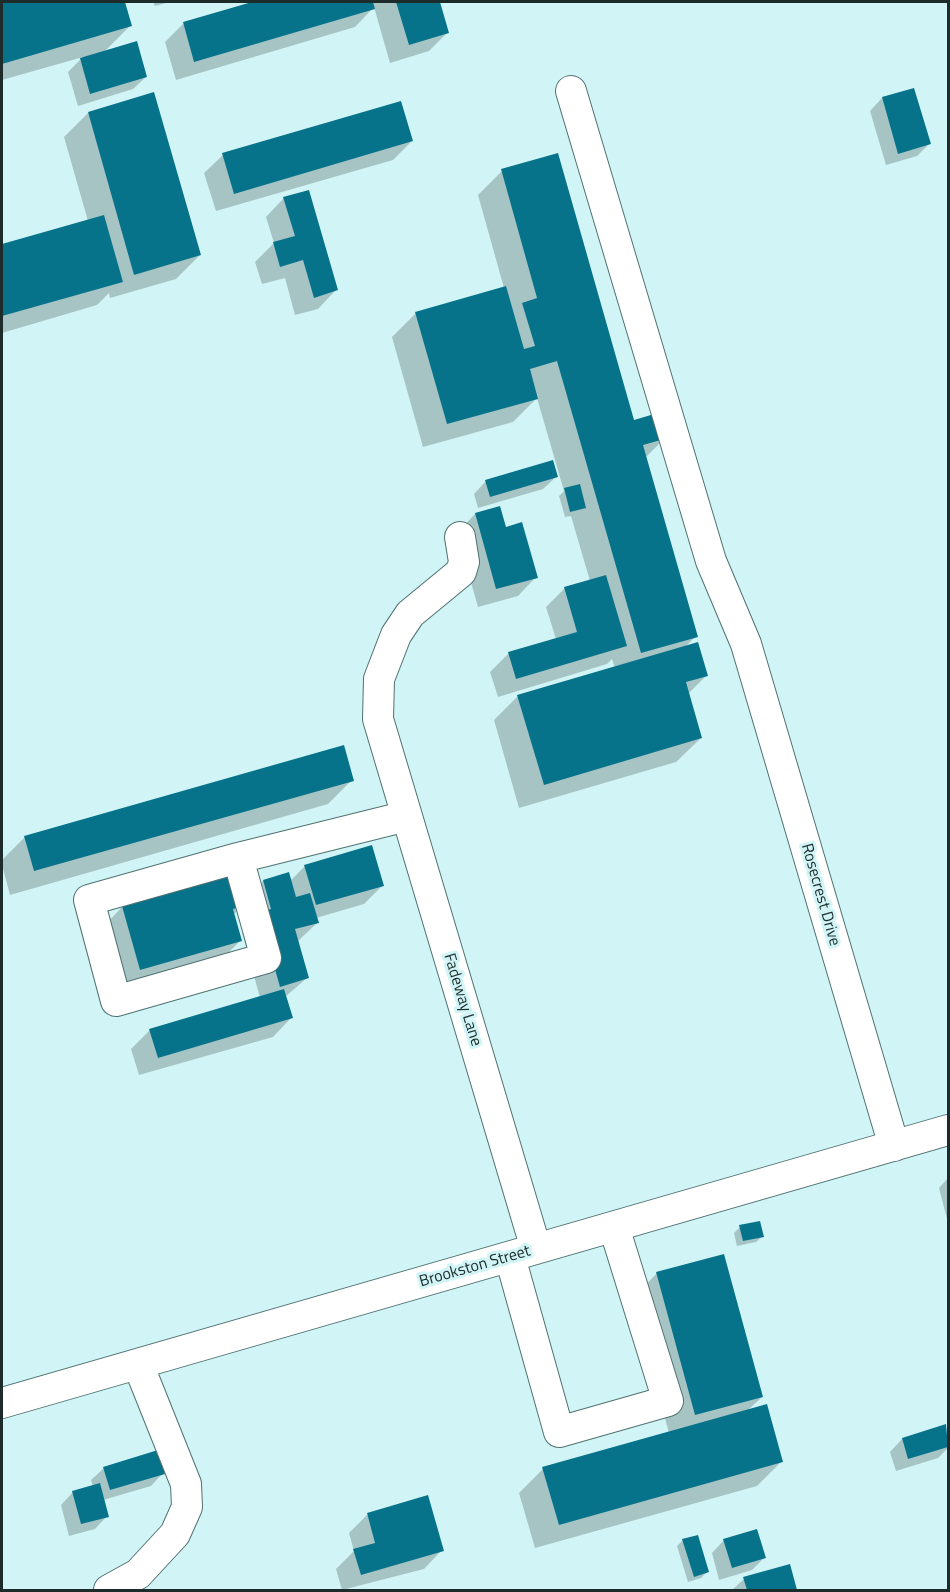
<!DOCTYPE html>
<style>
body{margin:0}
#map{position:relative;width:950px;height:1592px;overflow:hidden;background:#d1f5f6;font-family:"Titillium Web",sans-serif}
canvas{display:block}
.frame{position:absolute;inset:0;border:3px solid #1d2b2b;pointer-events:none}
</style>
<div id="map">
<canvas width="950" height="1592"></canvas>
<div class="frame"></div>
</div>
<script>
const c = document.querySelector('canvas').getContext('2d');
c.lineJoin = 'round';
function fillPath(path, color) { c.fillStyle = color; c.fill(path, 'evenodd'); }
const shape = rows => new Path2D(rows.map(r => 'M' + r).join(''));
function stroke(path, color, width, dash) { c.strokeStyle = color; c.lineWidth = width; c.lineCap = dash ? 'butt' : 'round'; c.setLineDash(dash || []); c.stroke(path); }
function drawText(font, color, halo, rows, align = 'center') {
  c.font = font + ' "Titillium Web",sans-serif'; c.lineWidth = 6; c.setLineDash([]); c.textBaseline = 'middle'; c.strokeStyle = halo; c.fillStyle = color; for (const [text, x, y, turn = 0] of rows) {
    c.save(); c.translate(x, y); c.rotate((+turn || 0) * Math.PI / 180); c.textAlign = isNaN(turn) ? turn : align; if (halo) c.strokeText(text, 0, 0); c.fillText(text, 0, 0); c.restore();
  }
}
fillPath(shape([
 [2,2,123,2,130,26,103,53,146,77,133,89,78,106,68,72,83,57,2,80],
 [153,2,170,2,155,6],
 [257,2,438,2,447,33,429,51,390,63,374,7,355,27,176,80,165,42,183,24],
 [913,90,929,144,917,156,886,165,870,111,882,98],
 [88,113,200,255,176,279,110,298,109,293,97,305,2,333,2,245,88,221,64,137],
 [412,141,393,160,216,211,204,173,223,155],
 [502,171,633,421,666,437,645,458,696,636,685,647,706,676,688,694,701,738,676,762,519,808,494,720,518,696,615,668,612,659,607,664,498,697,490,672,509,653,556,639,546,607,565,588,590,581,571,516,565,517,559,496,564,491,537,398,513,422,423,447,392,337,416,313,504,288,478,195],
 [284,198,336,290,318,309,295,315,285,278,262,284,255,262,274,243,266,217],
 [556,477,543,489,478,508,474,494,486,481],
 [499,508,505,529,536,577,518,596,478,607,457,533,475,514],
 [352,780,328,804,10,895,2,865,2,860,25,837],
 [305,866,383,885,364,904,316,918,317,923,298,941,307,978,285,997,291,1018,273,1037,139,1075,131,1049,150,1030,260,998,242,932,251,922,245,900,263,881,288,874,290,881],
 [242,906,233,915,240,941,222,959,121,988,104,926,122,907],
 [948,1178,948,1223,939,1188],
 [740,1227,762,1237,756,1242,737,1246,734,1233],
 [657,1273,762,1397,746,1412,782,1461,757,1486,535,1548,519,1493,543,1469,669,1433,633,1298],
 [945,1426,948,1448,938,1458,896,1471,890,1452,902,1439],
 [104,1468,163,1473,151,1486,103,1500,107,1516,95,1529,69,1536,61,1505,73,1492,93,1487,91,1480],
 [367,1515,442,1550,424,1569,342,1590,336,1569,354,1551,349,1533],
 [683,1540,707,1572,701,1578,688,1582,677,1546],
 [724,1540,764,1558,752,1570,719,1580,712,1553],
 [789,1566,796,1590,732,1590,744,1579]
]), '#0003');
fillPath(shape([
 [2,2,125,2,132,26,2,64],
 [252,2,373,2,375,9,194,62,183,22],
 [396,2,440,2,449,33,409,45],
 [137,41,147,77,90,94,80,58],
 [914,88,931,144,898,154,882,97],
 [154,92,201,255,134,275,88,112],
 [401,101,413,141,234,194,222,153],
 [558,153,634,420,661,412,668,438,643,445,698,637,641,653,557,361,530,369,538,399,447,424,415,312,506,286,524,349,535,346,522,303,537,298,501,169],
 [309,190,338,290,314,298,303,260,280,267,273,242,295,236,283,197],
 [104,215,123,282,2,316,2,244],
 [553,460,558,477,490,497,485,480],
 [580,484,586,508,570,512,564,488],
 [500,506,506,527,522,522,538,578,496,589,475,513],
 [606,575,627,646,516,679,508,652,577,632,564,587],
 [698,642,708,676,686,682,702,738,544,785,517,695],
 [344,745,354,781,34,871,24,836],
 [372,845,384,886,316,905,304,865],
 [289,872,296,897,310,893,319,923,295,929,309,978,280,987,259,912,271,909,263,880],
 [235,874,244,906,233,909,242,941,140,970,122,906],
 [284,989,293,1018,158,1058,149,1029],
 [760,1221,764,1237,743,1241,739,1225],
 [724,1254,763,1397,695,1415,656,1272],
 [767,1404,783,1462,559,1525,542,1467],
 [946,1424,948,1447,908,1459,902,1438],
 [158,1450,165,1474,110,1490,103,1467],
 [100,1483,109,1517,81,1524,72,1491],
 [428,1495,444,1551,361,1575,353,1549,375,1543,367,1513],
 [757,1529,766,1558,732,1568,723,1539],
 [698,1535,709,1572,694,1577,682,1539],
 [790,1564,797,1590,747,1590,743,1577]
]), '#07738b');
const minor = shape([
 [571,91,711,561,746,644,894,1146],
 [460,537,464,562,461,572,410,614,396,635,379,679,378,719,536,1249],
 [238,858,89,900,116,1001,266,958,238,858,407,816],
 [510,1257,559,1432,668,1401,614,1227],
 [2,1403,948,1130],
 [109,1590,138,1574,175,1534,187,1507,186,1484,138,1364]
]);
stroke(minor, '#507172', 32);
stroke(minor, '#fff', 30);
drawText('16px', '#1d2b2b', '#d1f5f6', [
 ["Rosecrest Drive",820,895,74],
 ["Fadeway Lane",462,1000,73],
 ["Brookston Street",475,1267,-16]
]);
</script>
